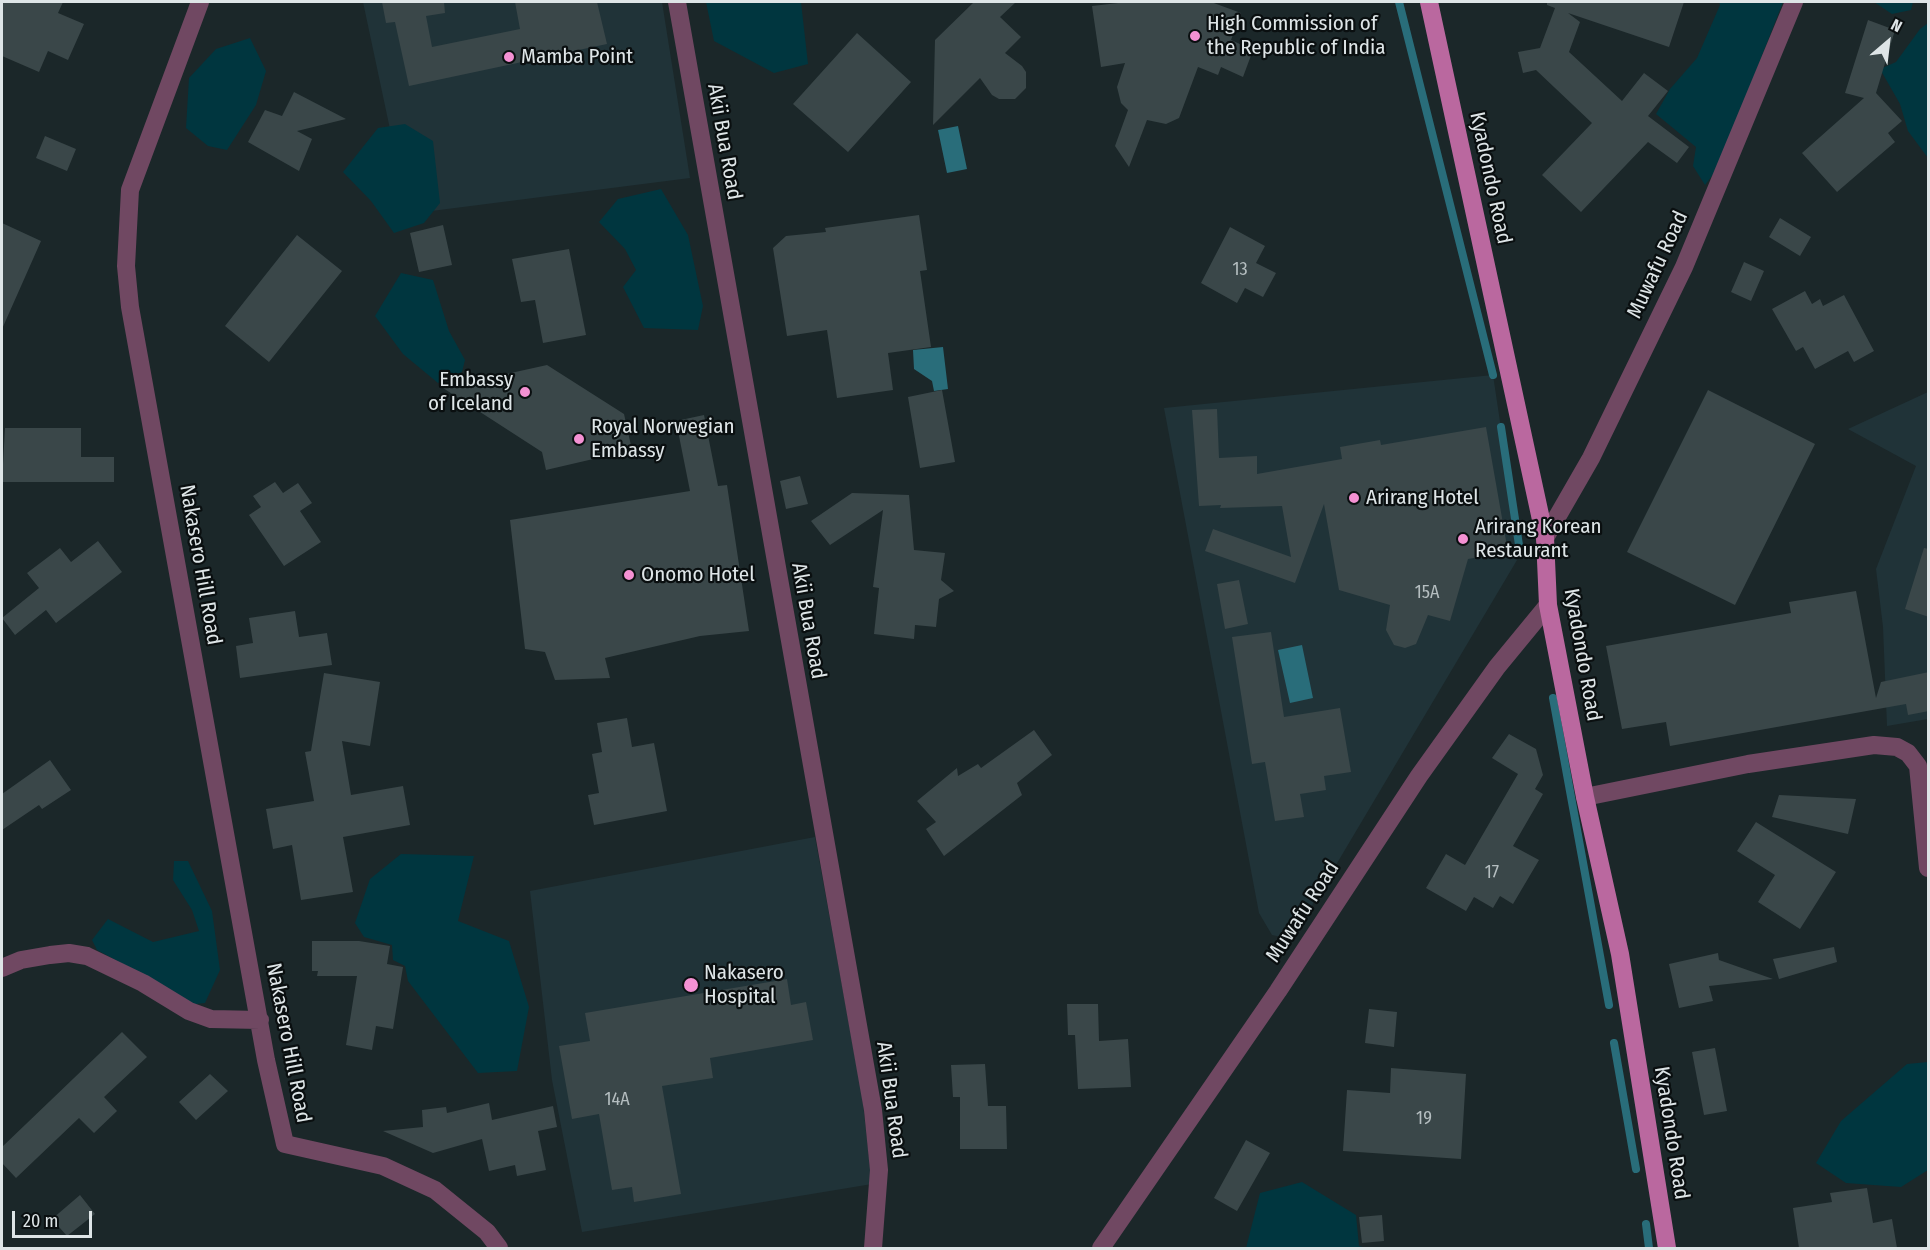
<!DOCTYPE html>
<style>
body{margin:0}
#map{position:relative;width:1930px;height:1250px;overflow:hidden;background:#1b2729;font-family:"Fira Sans Condensed",sans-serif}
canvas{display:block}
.frame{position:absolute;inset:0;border:3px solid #dee5e7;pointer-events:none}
.north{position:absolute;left:1858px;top:12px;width:60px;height:60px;-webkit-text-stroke:4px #0a0f10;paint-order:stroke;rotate:28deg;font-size:16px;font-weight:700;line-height:24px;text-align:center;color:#dee5e7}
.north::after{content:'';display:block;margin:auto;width:21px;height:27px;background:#dee5e7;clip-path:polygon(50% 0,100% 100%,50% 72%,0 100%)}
.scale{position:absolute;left:12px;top:1211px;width:80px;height:27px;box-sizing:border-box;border:3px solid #dee5e7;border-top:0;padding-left:8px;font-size:18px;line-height:21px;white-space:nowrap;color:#dee5e7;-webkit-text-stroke:4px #0a0f10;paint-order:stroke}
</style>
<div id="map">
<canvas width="1930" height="1250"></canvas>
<div class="frame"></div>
<div class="north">N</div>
<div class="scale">20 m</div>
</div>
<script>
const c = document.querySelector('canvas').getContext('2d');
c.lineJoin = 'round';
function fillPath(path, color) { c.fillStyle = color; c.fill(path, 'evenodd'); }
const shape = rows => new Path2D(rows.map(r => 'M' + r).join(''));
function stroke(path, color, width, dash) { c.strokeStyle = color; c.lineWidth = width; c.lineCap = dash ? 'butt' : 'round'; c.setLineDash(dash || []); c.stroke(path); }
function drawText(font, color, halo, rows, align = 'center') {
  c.font = font + ' "Fira Sans Condensed",sans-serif'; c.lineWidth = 4.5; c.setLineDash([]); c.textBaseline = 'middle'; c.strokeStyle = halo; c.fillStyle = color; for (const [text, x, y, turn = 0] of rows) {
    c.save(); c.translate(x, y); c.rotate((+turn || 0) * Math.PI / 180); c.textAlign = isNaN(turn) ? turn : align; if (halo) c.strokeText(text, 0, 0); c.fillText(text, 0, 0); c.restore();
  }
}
fillPath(shape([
 [363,2,662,2,690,178,408,214],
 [1493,375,1520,555,1292,939,1272,935,1259,913,1164,408],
 [1928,392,1928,719,1887,726,1883,627,1876,569,1916,466,1848,429],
 [815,837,862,1095,872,1184,582,1232,552,1080,530,891]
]), '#203338');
fillPath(shape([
 [706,2,801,2,808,64,774,73,714,41],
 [1719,2,1783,2,1718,168,1705,185,1693,166,1696,147,1656,114,1670,89,1697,58,1720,5],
 [1874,2,1913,2,1911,10,1892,14],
 [1928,23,1928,158,1908,131,1900,104,1880,69,1896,62,1920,29],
 [250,38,266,71,256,105,227,150,208,146,186,128,189,78,216,49],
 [405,124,433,141,440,203,424,223,394,233,371,201,343,172,378,128],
 [661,189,688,235,703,306,698,330,644,328,623,287,636,270,625,249,599,222,618,199],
 [401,273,433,280,449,331,465,360,462,372,438,383,403,354,375,316],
 [401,854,474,856,458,921,509,941,529,1007,517,1071,478,1073,408,981,405,966,393,960,392,945,364,937,355,923,370,879],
 [174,861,188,861,212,911,220,970,205,1003,187,1005,145,976,97,950,92,940,108,919,153,942,199,931,192,910,173,880],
 [1928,1062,1928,1170,1901,1187,1846,1183,1816,1163,1841,1121,1907,1064],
 [1302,1182,1356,1215,1359,1246,1366,1248,1246,1248,1260,1193]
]), '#00363f');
fillPath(shape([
 [958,126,967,169,947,173,938,130],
 [943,347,948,389,934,391,932,381,914,369,913,350],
 [1302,645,1313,698,1290,703,1278,650]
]), '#296d7a');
stroke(shape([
 [1399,2,1493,375],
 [1501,427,1519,545],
 [1553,698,1609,1005],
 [1614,1043,1636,1169],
 [1646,1224,1649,1248]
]), '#296d7a', 8);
fillPath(shape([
 [2,2,63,2,58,13,84,24,68,60,48,51,39,72,2,56],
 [382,2,444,2,445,13,426,16,432,47,520,29,515,2,597,2,607,44,409,86,395,22,386,23],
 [974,2,1016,2,1000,17,1021,37,1005,53,1022,66,1026,72,1026,88,1015,99,999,99,992,95,980,78,933,125,935,40],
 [1127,2,1211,2,1241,13,1231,40,1253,50,1243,77,1221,67,1218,75,1198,67,1179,118,1166,124,1147,120,1129,167,1115,146,1128,110,1121,103,1117,87,1125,63,1101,67,1092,6],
 [1547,2,1684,2,1669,47,1568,13,1580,22,1569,52,1622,101,1644,73,1668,91,1648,116,1689,147,1677,163,1648,142,1581,212,1542,175,1592,123,1536,70,1523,73,1518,52,1540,48,1555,8,1547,5],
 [1868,20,1895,30,1876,93,1902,121,1888,133,1895,142,1837,192,1802,153,1864,98,1845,93],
 [857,33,911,82,848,152,793,104],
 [294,92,346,119,297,131,312,139,299,171,248,142,265,110,282,116],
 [45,136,76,149,67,171,36,158],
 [919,215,927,270,920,271,931,347,888,353,893,390,837,398,827,330,787,336,773,248,786,236,826,232,825,228],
 [1780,218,1811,237,1800,256,1769,237],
 [2,223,41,241,2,329],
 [443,225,452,265,419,272,410,233],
 [1230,227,1265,246,1256,263,1276,273,1263,297,1245,288,1237,303,1201,283],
 [297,235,342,271,269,362,225,326],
 [569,249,586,335,543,343,535,300,521,302,512,259],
 [1744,262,1764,271,1751,301,1731,292],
 [1805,291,1812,304,1820,299,1823,306,1844,295,1874,351,1854,362,1848,351,1815,369,1803,347,1796,351,1772,309],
 [547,365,624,414,632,450,546,470,542,452,443,388],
 [942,390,955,462,920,468,908,397],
 [1708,390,1815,444,1735,605,1627,552],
 [1217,409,1219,458,1257,456,1257,474,1342,459,1340,447,1380,440,1381,445,1486,427,1508,552,1468,559,1450,621,1428,615,1416,644,1405,648,1394,645,1386,630,1390,605,1339,590,1324,504,1295,583,1205,551,1213,529,1291,557,1282,506,1220,508,1221,505,1199,506,1192,410],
 [704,415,718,486,727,485,749,631,700,636,605,658,610,678,555,680,545,652,525,649,510,520,690,491,676,421],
 [5,428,81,428,81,457,114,457,114,482,2,482],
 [800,476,808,504,786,509,780,481],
 [275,482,283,493,298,483,312,503,300,511,321,542,284,566,249,515,261,507,253,496],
 [852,493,909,495,914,550,945,553,941,580,954,591,939,599,936,627,915,625,914,639,874,634,879,588,873,587,883,510,830,545,811,521],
 [98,541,122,572,56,623,46,610,15,635,2,618,39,588,27,573,60,548,71,562],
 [1924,548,1929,549,1929,617,1905,609],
 [1239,580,1248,624,1225,629,1217,584],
 [1856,591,1876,698,1881,682,1929,672,1929,711,1908,715,1906,704,1670,746,1666,722,1622,729,1606,646,1791,613,1789,602],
 [295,611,299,637,327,633,332,665,240,678,236,646,253,643,249,618],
 [1271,632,1284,717,1340,708,1351,772,1324,776,1326,790,1300,794,1304,817,1275,821,1265,762,1252,764,1232,637],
 [324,673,380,682,370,746,342,741,351,795,403,786,410,825,343,837,353,892,301,900,292,845,273,849,266,809,314,801,305,752,311,751],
 [627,718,632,747,654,743,667,811,594,825,588,795,599,793,592,754,602,752,597,723],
 [1034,730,1052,755,1017,783,1022,795,944,856,926,829,936,822,917,801,957,768,958,776,978,764,981,768],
 [1509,734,1536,749,1543,775,1535,789,1543,794,1513,846,1539,860,1513,904,1500,896,1493,908,1474,897,1466,911,1426,888,1446,854,1465,865,1518,774,1492,758],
 [50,760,71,790,42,809,39,805,2,830,2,794],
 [1779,795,1856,799,1848,834,1772,817],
 [1756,822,1836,872,1800,929,1758,902,1775,875,1737,851],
 [312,941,359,941,390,946,387,964,403,967,393,1029,376,1026,372,1050,346,1045,357,976,317,976,318,971,312,971],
 [1834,947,1837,962,1779,979,1773,959],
 [1718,953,1719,960,1773,979,1709,986,1713,1001,1679,1008,1669,964],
 [787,979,791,1005,806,1002,813,1040,710,1058,713,1078,662,1086,681,1194,634,1202,632,1187,612,1190,599,1114,572,1119,559,1046,590,1041,585,1013],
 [1067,1004,1098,1004,1099,1041,1128,1039,1131,1087,1078,1089,1075,1035,1068,1035],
 [1369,1009,1397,1012,1394,1047,1365,1043],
 [122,1032,147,1057,104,1097,117,1111,94,1133,79,1118,16,1178,2,1163,2,1147],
 [1715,1048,1727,1111,1704,1115,1692,1052],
 [985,1064,988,1106,1006,1106,1007,1149,960,1149,960,1097,953,1097,951,1065],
 [1391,1068,1466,1074,1461,1159,1343,1151,1347,1090,1390,1093],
 [210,1074,228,1091,196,1120,179,1102],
 [489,1103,492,1120,553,1106,557,1127,538,1131,546,1170,517,1176,515,1165,489,1171,482,1139,433,1153,383,1131,423,1127,422,1110,446,1107,447,1113],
 [1246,1140,1270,1153,1237,1211,1214,1198],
 [1867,1188,1873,1223,1892,1219,1897,1248,1799,1248,1793,1208,1832,1202,1830,1193],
 [80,1195,95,1214,67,1236,52,1219],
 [1382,1215,1384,1241,1362,1243,1359,1217]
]), '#3a4749');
stroke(shape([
 [200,2,130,190,126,266,130,307,266,1060,285,1144,383,1166,435,1190,487,1232,499,1248],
 [677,2,873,1110,879,1170,873,1248],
 [1545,538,1591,458,1684,267,1794,2],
 [1585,797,1748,764,1874,745,1897,747,1908,753,1918,766,1928,868],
 [2,968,21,960,50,955,69,953,87,956,143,983,189,1011,211,1019,260,1020],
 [1101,1248,1278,991,1419,776,1497,667,1548,605]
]), '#704862', 18);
stroke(shape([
 [1429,2,1545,538,1548,605,1585,797,1620,954,1667,1248]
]), '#ba689f', 18);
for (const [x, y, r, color] of [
 [1195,36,6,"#f491d3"],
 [509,57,6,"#f491d3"],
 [525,392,6,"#f491d3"],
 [579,439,6,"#f491d3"],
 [1354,498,6,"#f491d3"],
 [1463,539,6,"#f491d3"],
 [629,575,6,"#f491d3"],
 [691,985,8,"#f491d3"]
]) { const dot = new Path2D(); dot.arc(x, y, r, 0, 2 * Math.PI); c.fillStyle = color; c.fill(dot); stroke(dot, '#0a0f10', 2); }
drawText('18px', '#b5bec0', null, [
 ["13",1240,270],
 ["15A",1427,593],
 ["17",1492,873],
 ["14A",617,1100],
 ["19",1424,1119]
]);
drawText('21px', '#dee5e7', '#0a0f10', [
 ["High Commission of",1207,24],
 ["the Republic of India",1207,48],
 ["Mamba Point",521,57],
 ["Embassy",513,380,"right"],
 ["of Iceland",513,404,"right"],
 ["Royal Norwegian",591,427],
 ["Embassy",591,451],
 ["Arirang Hotel",1366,498],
 ["Arirang Korean",1475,527],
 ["Restaurant",1475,551],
 ["Onomo Hotel",641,575],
 ["Nakasero",704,973],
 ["Hospital",704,997]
], 'left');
drawText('21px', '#dee5e7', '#0a0f10', [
 ["Akii Bua Road",724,142,80],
 ["Kyadondo Road",1490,178,78],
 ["Muwafu Road",1658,265,-65],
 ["Nakasero Hill Road",200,565,80],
 ["Akii Bua Road",808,621,80],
 ["Kyadondo Road",1582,655,80],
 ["Muwafu Road",1303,912,-57],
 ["Nakasero Hill Road",288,1043,79],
 ["Akii Bua Road",891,1100,82],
 ["Kyadondo Road",1671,1133,81]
]);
</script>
